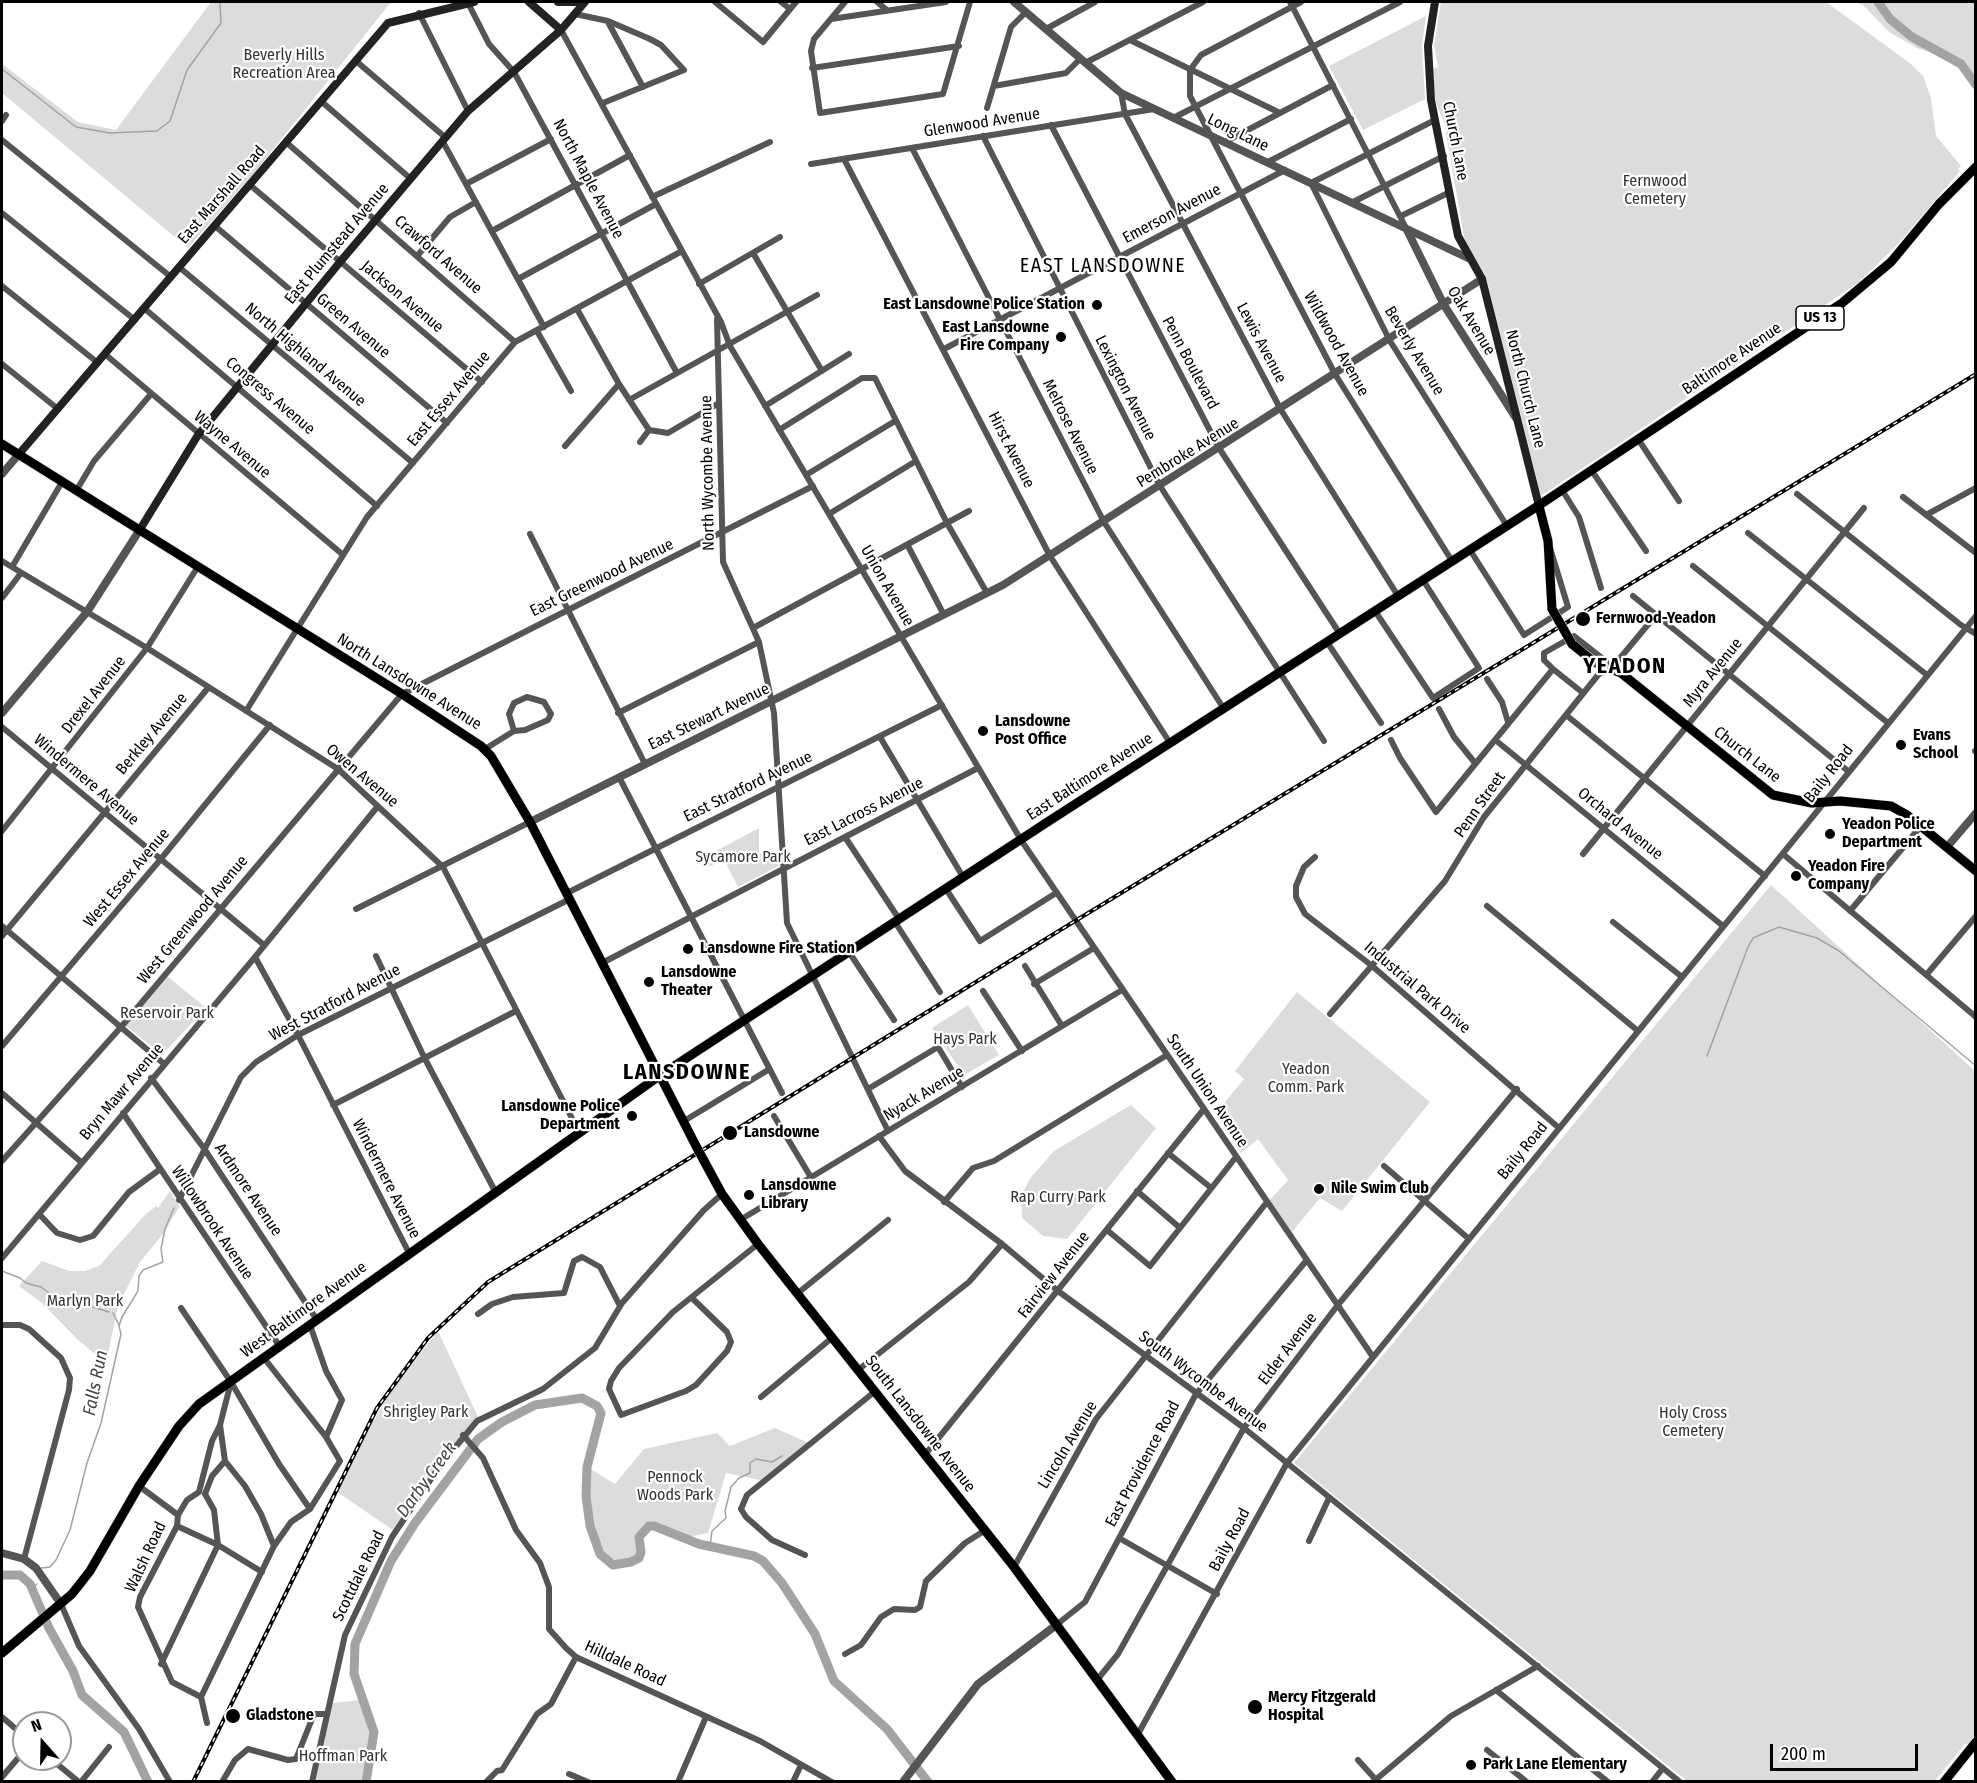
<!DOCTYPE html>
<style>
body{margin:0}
#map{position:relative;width:1977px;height:1783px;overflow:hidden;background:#fff;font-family:"Fira Sans Condensed",sans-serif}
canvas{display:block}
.frame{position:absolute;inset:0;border:3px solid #000;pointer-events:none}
.north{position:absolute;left:12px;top:1711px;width:60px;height:60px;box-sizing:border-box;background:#fff;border:2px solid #999;border-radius:50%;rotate:340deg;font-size:16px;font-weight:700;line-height:24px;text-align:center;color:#000}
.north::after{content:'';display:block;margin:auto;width:21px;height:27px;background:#000;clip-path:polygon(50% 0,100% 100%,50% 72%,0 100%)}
.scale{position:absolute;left:1770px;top:1744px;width:148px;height:27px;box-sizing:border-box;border:3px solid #000;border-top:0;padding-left:8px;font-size:18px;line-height:21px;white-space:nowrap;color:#000;-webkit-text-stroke:4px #fff;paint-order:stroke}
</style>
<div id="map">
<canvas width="1977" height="1783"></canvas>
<div class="frame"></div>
<div class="north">N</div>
<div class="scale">200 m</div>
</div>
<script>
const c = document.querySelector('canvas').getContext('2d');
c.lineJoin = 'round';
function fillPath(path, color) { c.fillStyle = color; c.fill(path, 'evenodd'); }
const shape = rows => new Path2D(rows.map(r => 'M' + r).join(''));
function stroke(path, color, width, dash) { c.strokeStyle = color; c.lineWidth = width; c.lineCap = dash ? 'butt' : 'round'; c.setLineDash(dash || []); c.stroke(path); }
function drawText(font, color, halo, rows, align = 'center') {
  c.font = font + ' "Fira Sans Condensed",sans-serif'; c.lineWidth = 4.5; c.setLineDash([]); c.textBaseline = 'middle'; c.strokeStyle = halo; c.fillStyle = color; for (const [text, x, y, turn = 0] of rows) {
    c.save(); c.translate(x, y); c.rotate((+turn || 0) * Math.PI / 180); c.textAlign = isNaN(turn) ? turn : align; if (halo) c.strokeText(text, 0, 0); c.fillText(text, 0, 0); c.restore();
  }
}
fillPath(shape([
 [211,2,391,2,255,172,188,248,2,93,2,64,78,122,116,130],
 [1441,2,1826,2,1911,64,1923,76,1931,98,1936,136,1961,166,1958,169,1960,171,1899,243,1858,283,1541,496,1486,277,1465,242,1444,122,1436,103,1432,69,1438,67,1434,45],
 [1855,2,1975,2,1975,85,1961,64,1951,58,1919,49,1889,32,1863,5],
 [1426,16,1422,45,1425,99,1363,130,1329,66],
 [759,828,759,854,779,854,780,865,738,887,724,859,710,866,705,857],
 [1771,885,1975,1071,1975,1743,1965,1744,1935,1781,1687,1781,1294,1463],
 [167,976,206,1008,162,1055,125,1025],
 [1297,992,1430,1102,1342,1211,1320,1198,1292,1232,1269,1201,1288,1180,1258,1139,1241,1153,1216,1113,1244,1079,1235,1071],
 [968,1005,999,1055,964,1075,932,1028],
 [1131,1105,1156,1128,1067,1239,1043,1236,1022,1218,1021,1195,1032,1176,1054,1151],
 [170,1191,180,1206,163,1234,140,1262,118,1306,106,1363,78,1340,42,1303,19,1286,42,1261,69,1271,85,1271,99,1266,145,1215,156,1206,158,1208],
 [438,1331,479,1419,463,1435,396,1532,337,1492,367,1432,393,1387],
 [775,1428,811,1444,765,1481,726,1473,708,1533,683,1538,658,1527,649,1526,639,1537,641,1552,639,1558,622,1565,613,1565,600,1554,587,1514,587,1467,615,1484,644,1449,717,1433,730,1446],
 [360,1700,371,1733,361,1781,313,1782,333,1703]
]), '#dcdcdc');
stroke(shape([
 [2,69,76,127,110,133,157,131,170,121,187,70,221,23,220,2],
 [1707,1056,1748,947,1753,938,1779,927,1817,938,1839,951,1976,1066],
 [2,1271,20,1278,26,1283,41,1287,59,1300,67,1299,109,1312],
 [113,1313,119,1325],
 [710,1547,712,1531,726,1518,725,1511,731,1487,739,1478,750,1473,750,1463,756,1459,772,1462,782,1456],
 [41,1568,50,1567,56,1560,70,1530,87,1463,101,1423,121,1334,119,1326,122,1317,138,1291,139,1276,143,1270,163,1262,161,1249,165,1229,174,1208],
 [32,1588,37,1584]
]), '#a3a3a3', 1.5);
stroke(shape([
 [1878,2,1890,19,1912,37,1961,64,1976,85],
 [2,1575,20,1575,30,1584,49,1628,73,1671,82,1695,124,1732,148,1782],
 [366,1782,374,1732,354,1674,355,1644,391,1561,415,1523,478,1439,502,1422,535,1405,582,1398,597,1406,601,1413,587,1467,586,1496,590,1526,600,1554,613,1565,631,1562,639,1558,641,1552,639,1537,649,1526,654,1526,699,1544,754,1556,763,1561,782,1583,815,1634,834,1681,887,1729,928,1782]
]), '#a3a3a3', 9);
const primary = shape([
 [2,444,402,694,481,746,491,756,530,822,696,1146],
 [1539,506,1548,541,1552,609],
 [1572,644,1594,662,1621,673,1773,795,1812,803,1840,801,1891,806,1907,815,1976,871],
 [703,1159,722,1194,758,1244,1014,1567,1172,1782],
 [2,1653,72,1594,90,1571,139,1486,179,1426,199,1404,659,1076,1049,821,1544,502,1842,303,1891,262,1939,204,1976,167],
 [1944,1782,1976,1742]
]);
stroke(primary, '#dbdbdb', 10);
stroke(shape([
 [715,2,763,42,796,2],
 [781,2,790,9],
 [845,2,814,39,811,51,820,113,943,94,970,2],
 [877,2,887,10],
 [1290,2,1407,230],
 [1301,2,1201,55,1190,70,1190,96,1335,374,1452,561],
 [468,3,489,44,514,72,677,373],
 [419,13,468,111],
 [575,14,608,21,650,39,661,45,684,70,603,103],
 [831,19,946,2],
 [608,22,643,87],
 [1046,29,1095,2],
 [561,30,721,322,730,346,1021,840,1373,1357],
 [1130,40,1278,112],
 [356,61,446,138],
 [1085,63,1203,2],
 [812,68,959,46],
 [994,86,1066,73,1080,59],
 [1121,93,1125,114,1281,410,1398,596],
 [322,102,411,179],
 [987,108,1011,27,1026,12],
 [1175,117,1400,2],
 [1435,120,1311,183,1390,341,1507,526],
 [2,121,6,115],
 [1051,125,1219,448,1340,634],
 [983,136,1160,486,1324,741],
 [2,140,171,277],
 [443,142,544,327],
 [1225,142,1333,85],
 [287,143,515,342],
 [912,148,1104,522,1224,709],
 [844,159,1050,556,1170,743],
 [1268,162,1351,119],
 [811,164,1154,109],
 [466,184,551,139],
 [250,185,482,382],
 [652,197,770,142],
 [1351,203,1444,156],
 [2,213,135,320],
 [1401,216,1450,192],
 [215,226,447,423],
 [492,231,630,155],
 [753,253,822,371],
 [418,255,450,217,476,202],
 [179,267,413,463],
 [518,279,656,204],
 [699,284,780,237],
 [2,286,98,363],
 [145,309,377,506],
 [577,309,619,384,649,430],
 [717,319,723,562,759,642,774,713,787,923,888,1131],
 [537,331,571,391],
 [944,349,1285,170],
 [106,355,342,554],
 [2,364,58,409],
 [629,400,817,295],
 [765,406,849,354],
 [649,430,668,433,719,403],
 [779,430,862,378,875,378,947,523,987,593],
 [1638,439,1679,501],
 [640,442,649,430],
 [565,446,619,384],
 [1592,471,1646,551],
 [806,475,895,421],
 [1562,490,1579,517,1601,588],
 [76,491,94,461,151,394],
 [1797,494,1961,625,1976,634],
 [1903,497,1976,553],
 [829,514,916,461],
 [1926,515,1976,488],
 [1748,533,1927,675],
 [530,534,645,764],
 [908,546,944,615],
 [1470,550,1524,635,1568,607,1550,548],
 [2,561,147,648,338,769,443,867,579,1132],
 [1693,566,1888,723],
 [12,567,62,482],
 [1633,596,1848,771],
 [2,598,21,573],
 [1375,611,1433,698,1479,668,1423,580],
 [753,628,969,511],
 [1327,642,1381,723],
 [1487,679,1502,702,1508,722],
 [1583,693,1553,669,1544,660,1544,653,1574,636,1606,661,1609,668],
 [1439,709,1454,737,1475,763],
 [246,711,367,517,515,342,682,251],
 [618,713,759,642],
 [1566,715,1765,876],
 [2,727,264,945],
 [880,737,963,877],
 [1391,740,1400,758,1436,812,1553,669],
 [1499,743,1723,926],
 [485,749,514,731,525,730,548,720,551,714,544,702,527,697,514,703,509,714,514,731],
 [1975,751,1976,751],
 [619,777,782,1093],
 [2,831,147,648,197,568],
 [845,837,899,919],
 [1583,854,1864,508],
 [1783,854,1976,1017],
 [1315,857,1304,867,1296,886,1296,897,1305,914,1371,965,1559,1128],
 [946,889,980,941,1056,893],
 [567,893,942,705],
 [1487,906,1638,1031],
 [356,909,530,822],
 [1850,911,1921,826],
 [895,922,940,992],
 [1613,922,1682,977],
 [2,926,163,1063],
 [2,936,208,688],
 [849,952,894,1020],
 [376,956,425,1059,495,1191],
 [255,957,298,1035,409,1253],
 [602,963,978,768],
 [1025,966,1062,1026],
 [1927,974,1976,916],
 [1034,984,1094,948],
 [983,991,1022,1051],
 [1330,1014,1445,881,1484,817,1598,675,1616,663,1656,615],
 [2,1046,160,860,270,725],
 [151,1078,203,1147,317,1320],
 [868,1089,938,1047,962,1087],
 [2,1093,81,1162],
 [333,1105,516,1011],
 [123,1113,280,1347],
 [774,1116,812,1179],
 [684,1121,768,1070],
 [879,1136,905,1171,1002,1244,1058,1291,1244,1428,1680,1782],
 [1168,1153,1210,1187],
 [2,1161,121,1027,402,694,813,486],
 [1384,1166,1469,1239],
 [1137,1191,1179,1227],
 [179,1200,241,1077,256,1062,298,1035,570,899],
 [944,1202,973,1168,994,1161,1167,1055],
 [39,1214,57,1233,80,1240,93,1236,129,1192,159,1170],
 [740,1220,1122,990],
 [1107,1230,1150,1266,1236,1157],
 [2,1258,255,957,378,806],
 [798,1293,888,1220],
 [692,1298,727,1332,731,1342,727,1351,696,1385,686,1391,621,1415,609,1389,611,1381,619,1368,673,1312,758,1244],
 [181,1308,231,1382,279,1464,310,1509],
 [478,1314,492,1304,513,1297,564,1293,574,1261,582,1257,600,1267,620,1306],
 [2,1325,20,1325,29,1329,61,1358,70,1378,69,1390,24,1559],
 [310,1325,326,1371,342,1400,326,1437],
 [858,1370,969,1282,1002,1244],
 [231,1382,220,1425,225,1461,245,1486,261,1514,274,1546],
 [761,1397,833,1337],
 [463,1435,483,1458,516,1530,540,1563,549,1587,549,1629,566,1648,576,1657,760,1741,832,1782],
 [924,1456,1204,1109],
 [139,1486,178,1515],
 [205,1494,212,1476,225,1461],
 [177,1526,218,1545,262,1572],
 [1119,1538,1217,1594],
 [1309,1541,1329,1498],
 [805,1555,772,1540,746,1517,741,1509,747,1495,873,1393],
 [1014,1567,1096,1419,1267,1202],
 [61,1604,79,1646,139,1729,170,1782],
 [1055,1626,1085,1602,1196,1394,1306,1261],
 [845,1654,861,1645,881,1617,894,1609,915,1610,920,1607,926,1581,965,1543,984,1531],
 [161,1664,218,1545,214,1510,205,1494],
 [1097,1680,1118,1654,1244,1428,1337,1306,1517,1089],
 [1496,1690,1608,1782],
 [201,1697,274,1546,291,1522,310,1509,340,1461,326,1437,264,1358],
 [2,1717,24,1736],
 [207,1723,201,1697,172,1682,138,1607,140,1597,177,1526,178,1515,187,1500,199,1492,212,1441,220,1425],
 [1138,1734,1287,1463,1976,616],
 [1487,1750,1527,1782],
 [51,1759,79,1782],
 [1358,1760,1377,1781],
 [569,1774,588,1782],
 [2,1777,24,1751],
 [81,1782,109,1747],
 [222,1782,235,1760,248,1749,288,1760,296,1759,314,1714,327,1714],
 [312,1782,345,1635,392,1537,439,1467,477,1421,543,1389,595,1348,622,1303,704,1210,722,1194],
 [486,1782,497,1771,502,1770,537,1714,551,1704,576,1657],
 [678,1782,706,1717],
 [793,1782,801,1765],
 [1373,1782,1451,1716,1538,1666],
 [1652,1782,1663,1768]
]), '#555', 6);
stroke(shape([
 [1014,2,1121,93,1470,259],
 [1407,230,1444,305,1516,418],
 [2,474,19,454],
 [2,713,87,612,139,531],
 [530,822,1003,585,1482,279],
 [1947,847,1976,813],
 [2,1553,24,1559,36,1568,61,1604],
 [903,1782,978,1684,1055,1626]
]), '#555', 8);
stroke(shape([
 [529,2,561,30],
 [558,2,575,2],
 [1435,2,1428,46,1431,100,1458,236,1482,279,1539,506],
 [19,454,388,23,474,2],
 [139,531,198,435,340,262,468,111,561,30,585,2]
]), '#222', 8);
stroke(primary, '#000', 9);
const rail = shape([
 [193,1782,377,1408,428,1338,488,1282,1075,921,1976,374]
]);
stroke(rail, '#000', 4);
stroke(rail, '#fff', 1.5, [4.5]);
const primaryBridge = shape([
 [1552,609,1572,644],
 [696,1146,703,1159]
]);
stroke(primaryBridge, '#dbdbdb', 10, []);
stroke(primaryBridge, '#000', 9);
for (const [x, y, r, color] of [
 [1097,305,6,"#000"],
 [1061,337,6,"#000"],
 [1583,619,8,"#000"],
 [983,731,6,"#000"],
 [1901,745,6,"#000"],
 [1830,834,6,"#000"],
 [1796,876,6,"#000"],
 [688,949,6,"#000"],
 [649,982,6,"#000"],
 [632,1116,6,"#000"],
 [730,1133,8,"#000"],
 [1319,1189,6,"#000"],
 [749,1195,6,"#000"],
 [1255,1707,8,"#000"],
 [233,1716,8,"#000"],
 [1471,1765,6,"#000"]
]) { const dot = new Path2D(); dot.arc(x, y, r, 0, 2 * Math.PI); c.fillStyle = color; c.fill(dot); stroke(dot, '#fff', 2); }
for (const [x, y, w] of [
 [1820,318,48]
]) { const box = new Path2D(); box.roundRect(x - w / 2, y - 12, w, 24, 4.5); c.fillStyle = '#fff'; c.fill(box); stroke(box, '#000', 1.5); }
drawText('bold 15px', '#000', null, [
 ["US 13",1820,318]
]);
drawText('16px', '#333', '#fff', [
 ["Beverly Hills",284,56],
 ["Recreation Area",284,74],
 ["Fernwood",1655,182],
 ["Cemetery",1655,200],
 ["Sycamore Park",743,858],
 ["Reservoir Park",167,1014],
 ["Hays Park",965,1040],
 ["Yeadon",1306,1070],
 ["Comm. Park",1306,1088],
 ["Rap Curry Park",1058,1198],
 ["Marlyn Park",85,1302],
 ["Shrigley Park",426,1413],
 ["Holy Cross",1693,1414],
 ["Cemetery",1693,1432],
 ["Pennock",675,1478],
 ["Woods Park",675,1496],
 ["Hoffman Park",343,1757]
]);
drawText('16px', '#000', '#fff', [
 ["Glenwood Avenue",982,123,-9],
 ["Long Lane",1238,133,26],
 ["Church Lane",1455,141,79],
 ["North Maple Avenue",588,179,62],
 ["East Marshall Road",222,195,-49],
 ["Emerson Avenue",1172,214,-28],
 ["East Plumstead Avenue",337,244,-50],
 ["Crawford Avenue",438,255,41],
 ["Jackson Avenue",402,297,40],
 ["Oak Avenue",1471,321,59],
 ["Green Avenue",353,326,40],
 ["Lewis Avenue",1261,343,62],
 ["Wildwood Avenue",1336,344,61],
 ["Beverly Avenue",1414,351,59],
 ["North Highland Avenue",305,355,40],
 ["Baltimore Avenue",1732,359,-34],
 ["Penn Boulevard",1190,363,62],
 ["Lexington Avenue",1125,388,63],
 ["North Church Lane",1525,389,76],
 ["Congress Avenue",270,396,40],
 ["East Essex Avenue",449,399,-50],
 ["Melrose Avenue",1070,427,63],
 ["Wayne Avenue",232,445,40],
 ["Hirst Avenue",1011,450,63],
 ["Pembroke Avenue",1188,453,-32],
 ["North Wycombe Avenue",708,473,-91],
 ["East Greenwood Avenue",602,578,-26],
 ["Union Avenue",887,586,60],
 ["Myra Avenue",1713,673,-51],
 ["North Lansdowne Avenue",409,682,32],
 ["Drexel Avenue",94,695,-52],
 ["East Stewart Avenue",709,717,-26],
 ["Berkley Avenue",152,734,-50],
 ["Church Lane",1747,755,38],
 ["Baily Road",1829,774,-52],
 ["Owen Avenue",362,776,40],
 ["East Baltimore Avenue",1090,777,-33],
 ["Windermere Avenue",86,780,40],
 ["East Stratford Avenue",748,787,-26],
 ["Penn Street",1480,805,-55],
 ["East Lacross Avenue",864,812,-27],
 ["Orchard Avenue",1620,824,39],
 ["West Essex Avenue",127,878,-50],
 ["West Greenwood Avenue",193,920,-50],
 ["Industrial Park Drive",1417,988,40],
 ["West Stratford Avenue",335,1003,-28],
 ["South Union Avenue",1207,1091,56],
 ["Bryn Mawr Avenue",122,1092,-50],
 ["Nyack Avenue",924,1094,-31],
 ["Baily Road",1523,1151,-51],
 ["Windermere Avenue",386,1179,63],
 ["Ardmore Avenue",248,1190,56],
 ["Willowbrook Avenue",212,1223,56],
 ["Fairview Avenue",1054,1275,-52],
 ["West Baltimore Avenue",304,1310,-36],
 ["Elder Avenue",1288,1349,-53],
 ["South Wycombe Avenue",1203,1382,37],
 ["South Lansdowne Avenue",920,1424,52],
 ["Lincoln Avenue",1068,1445,-59],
 ["East Providence Road",1143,1464,-62],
 ["Baily Road",1230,1540,-62],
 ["Walsh Road",146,1557,-65],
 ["Scottdale Road",359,1576,-64],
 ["Hilldale Road",625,1664,25]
]);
drawText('bold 16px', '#000', '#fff', [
 ["East Lansdowne Police Station",1085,305,"right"],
 ["East Lansdowne",1049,328,"right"],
 ["Fire Company",1049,346,"right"],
 ["Fernwood-Yeadon",1596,619],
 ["Lansdowne",995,722],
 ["Post Office",995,740],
 ["Evans",1913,736],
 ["School",1913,754],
 ["Yeadon Police",1842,825],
 ["Department",1842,843],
 ["Yeadon Fire",1808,867],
 ["Company",1808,885],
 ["Lansdowne Fire Station",700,949],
 ["Lansdowne",661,973],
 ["Theater",661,991],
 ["Lansdowne Police",620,1107,"right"],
 ["Department",620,1125,"right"],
 ["Lansdowne",744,1133],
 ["Lansdowne",761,1186],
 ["Library",761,1204],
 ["Nile Swim Club",1331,1189],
 ["Mercy Fitzgerald",1268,1698],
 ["Hospital",1268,1716],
 ["Gladstone",246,1716],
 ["Park Lane Elementary",1483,1765]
], 'left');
drawText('italic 18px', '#444', '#fff', [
 ["Falls Run",96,1383,-79],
 ["Darby Creek",427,1480,-54]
]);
c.letterSpacing = '1.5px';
drawText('20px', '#000', '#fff', [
 ["EAST LANSDOWNE",1103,266]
]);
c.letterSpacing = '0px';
c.letterSpacing = '1.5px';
drawText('bold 22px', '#000', '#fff', [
 ["YEADON",1625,667],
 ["LANSDOWNE",687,1073]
]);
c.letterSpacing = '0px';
</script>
